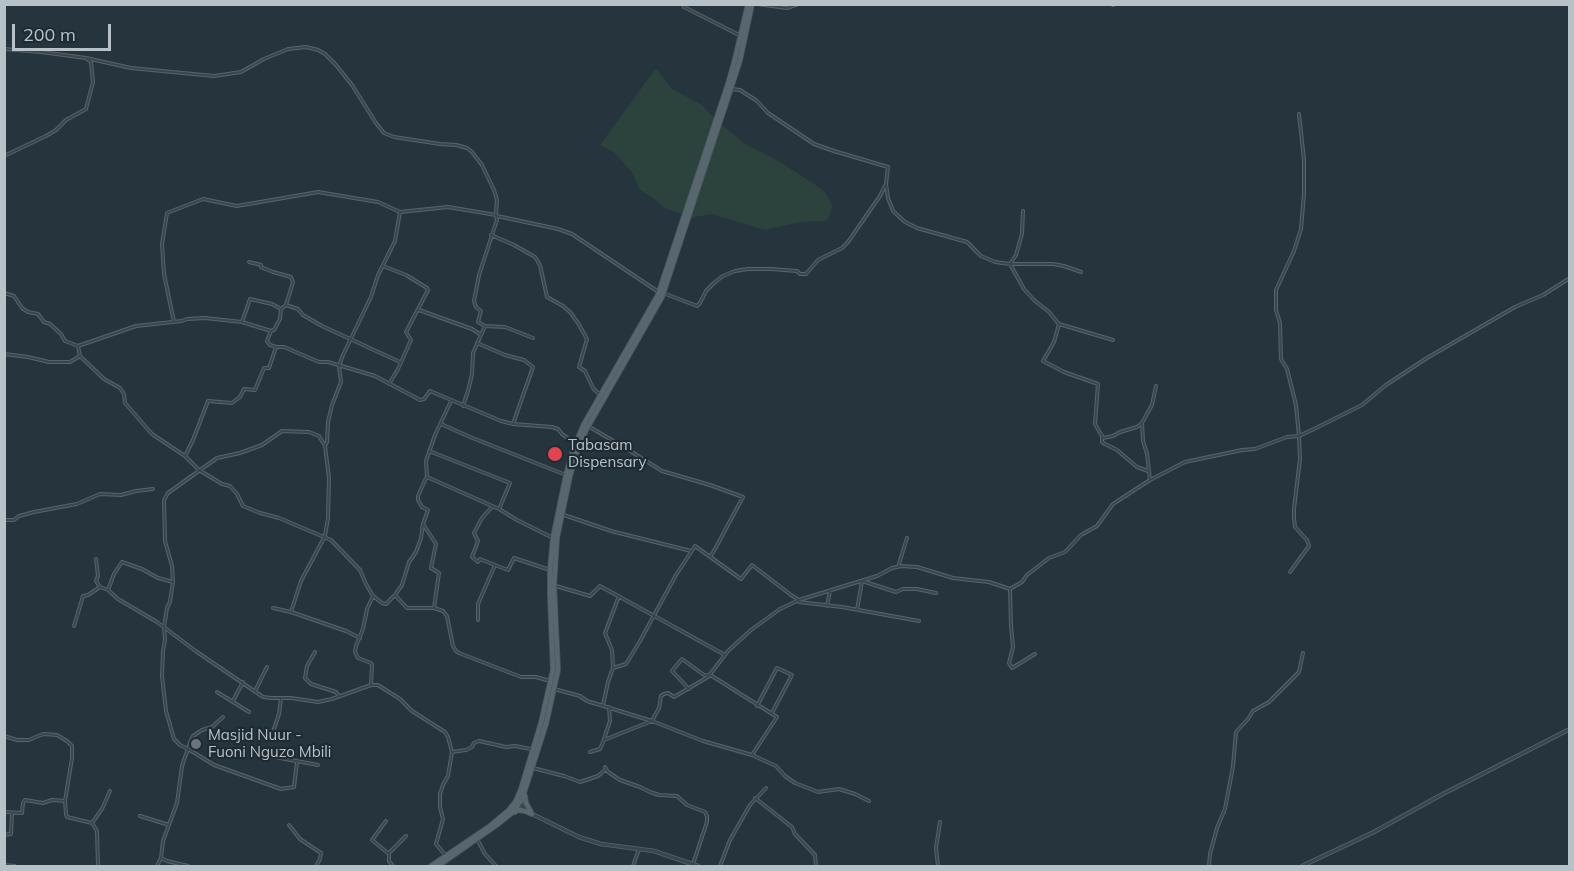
<!DOCTYPE html>
<style>
body{margin:0}
#map{position:relative;width:1574px;height:871px;overflow:hidden;background:#26353d;font-family:Mulish,sans-serif}
canvas{display:block}
.frame{position:absolute;inset:0;border:6px solid #b6c1c8;pointer-events:none}
.scale{position:absolute;left:12px;top:24px;width:99px;height:27px;box-sizing:border-box;border:3px solid #b6c1c8;border-top:0;padding-left:8px;font-size:18px;line-height:21px;white-space:nowrap;color:#b6c1c8;-webkit-text-stroke:4px #1f2b32;paint-order:stroke}
</style>
<div id="map">
<canvas width="1574" height="871"></canvas>
<div class="frame"></div>
<div class="scale">200 m</div>
</div>
<script>
const c = document.querySelector('canvas').getContext('2d');
c.lineJoin = 'round';
function fillPath(path, color) { c.fillStyle = color; c.fill(path, 'evenodd'); }
const shape = rows => new Path2D(rows.map(r => 'M' + r).join(''));
function stroke(path, color, width, dash) { c.strokeStyle = color; c.lineWidth = width; c.lineCap = dash ? 'butt' : 'round'; c.setLineDash(dash || []); c.stroke(path); }
function drawText(font, color, halo, rows, align = 'center') {
  c.font = font + ' Mulish,sans-serif'; c.lineWidth = 4.5; c.setLineDash([]); c.textBaseline = 'middle'; c.strokeStyle = halo; c.fillStyle = color; for (const [text, x, y, turn = 0] of rows) {
    c.save(); c.translate(x, y); c.rotate((+turn || 0) * Math.PI / 180); c.textAlign = isNaN(turn) ? turn : align; if (halo) c.strokeText(text, 0, 0); c.fillText(text, 0, 0); c.restore();
  }
}
fillPath(shape([
 [656,68,672,89,702,105,715,119,682,214,666,209,653,198,640,190,633,174,615,153,600,145],
 [722,125,745,144,777,160,817,186,826,193,832,205,831,212,827,220,821,222,815,221,795,223,765,230,711,214,690,218]
]), '#2b423d');
const minor = shape([
 [757,4,787,8,798,4],
 [1112,4,1113,5],
 [684,7,741,36],
 [4,49,41,52,86,58,131,68,214,76,241,72,264,59,288,49,306,47,318,50,325,54,336,65,352,85,376,123,384,133,394,137,440,144,456,145,467,148,472,152,482,165,494,190,497,200,496,213,497,216,558,229,572,234,657,291],
 [4,156,46,136,56,130,66,120,86,109,93,82,91,62,87,59],
 [886,184,888,198,893,211,905,222,917,228,967,242,981,256,995,262,1010,264,1053,264,1064,266,1081,272],
 [1023,211,1022,234,1016,255,1010,264,1024,289,1034,300,1049,312,1059,324,1054,342,1043,361,1064,372,1098,384,1095,424,1103,438,1113,436,1120,432,1137,427,1142,423],
 [491,235,514,245,535,257,540,265,547,297,563,306,570,312,578,323,587,339,579,367,585,371,593,388,600,395],
 [249,262,261,265,261,267,273,272,291,277,293,282,286,305],
 [383,266,406,275,427,288,428,290,406,332,411,340,398,369,389,384],
 [4,293,14,296,22,308,28,312,38,314,44,322,50,324,61,334,65,341,78,346],
 [663,293,697,306,700,303,706,291,714,283,723,276,735,271,748,269,771,269,797,271,800,274,806,274,818,260,842,248,848,242,880,196,886,184,888,167,834,151,814,144,768,113,757,101,740,90,732,89],
 [419,310,472,329,481,335,473,353,472,374,468,391,463,406],
 [174,322,164,274,162,244,167,213,203,199,237,206,318,192,378,202,400,212],
 [1059,324,1113,340],
 [485,326,505,327,533,338],
 [271,331,274,330,280,319,281,309],
 [477,343,505,355,524,360,533,367,513,424],
 [276,347,269,368,264,368,255,390,244,389,240,397,232,403,208,401,193,440,185,456,199,470,222,484,230,486,237,494,243,506,260,513,279,518,331,540,360,570,366,584,373,596,382,603,386,604,395,595,407,608,434,608,443,611,447,616,453,646,456,651,459,653,521,677,536,677,550,681],
 [4,354,28,357,49,362,70,362,80,356,78,346,136,326,182,321,187,319,205,318,242,322],
 [80,356,104,379,120,388,124,394,125,403,152,434,185,456],
 [400,362,322,326,303,315,298,309,286,305,281,309,272,304,250,299,242,322,271,331,267,341,270,345,276,347,284,347,319,362,328,362,375,376,420,400,424,399,430,391,501,421,513,424,552,427,558,429,562,434,569,439,576,440],
 [451,401,435,435,426,461,427,477,499,509,517,520,553,538],
 [441,424,470,437,566,475],
 [588,426,627,449,662,471,710,485,743,497,715,549,710,557],
 [1103,438,1102,438,1102,442,1105,444,1117,450,1137,467,1148,471],
 [429,451,510,483,499,509],
 [426,478,418,496,418,500,422,507,428,510,423,524,436,544,431,568,439,573,434,608],
 [1150,480,1147,454,1143,441,1142,423,1152,405,1156,386],
 [564,515,611,531,691,551],
 [4,520,14,520,19,516,34,512,77,504,100,494,121,495,136,491,153,489],
 [96,559,98,576,96,581,100,587,108,590,118,599,135,609,157,622,197,652,263,697,271,698,291,698,318,702,332,699,371,685,378,685,400,699,412,711,445,732,448,737,452,752,448,776,443,785,440,794,440,807,443,819,436,844,446,856],
 [495,565,508,570,514,558,550,570],
 [898,567,907,538],
 [1290,572,1309,546,1307,540,1295,527,1294,518,1294,509,1300,459,1299,436,1296,405,1287,369,1281,359,1280,323,1276,310,1276,290,1294,251,1301,229,1304,194,1304,160,1299,114],
 [556,586,590,596,600,586,725,655],
 [1010,589,1011,626,1013,647,1009,663,1012,668,1035,654],
 [108,590,114,574,122,562,142,569,158,578,173,582],
 [395,595,402,585,409,562,416,552,421,538,423,524],
 [827,606,830,591],
 [273,608,291,612],
 [857,610,862,581,896,592,903,589,917,589,936,593],
 [478,620,478,604,495,565,480,559,478,562,472,557,478,541,474,533,482,518,492,507],
 [74,626,83,596,88,595,100,587],
 [360,638,346,631,291,612,301,581,325,536,328,518,329,478,325,446,327,442,328,422,332,405,341,382,339,366,343,355,371,297,378,275,395,241,400,212,448,207,496,215,497,220,479,275,474,301,476,307,481,311,478,322,485,326,481,335],
 [315,652,307,666,305,678,311,684,336,692,339,696],
 [613,668,626,664,640,641,676,575,695,546,741,579,752,565,791,595,799,600,799,602,842,607,919,621],
 [371,685,372,665,371,663,358,658,355,652,356,646,363,629,367,609,373,596],
 [554,689,580,696,587,701,652,721,703,741,752,755,776,766,785,776,795,783,818,792,839,789,855,794,869,801],
 [689,689,672,671,682,659,704,675,712,676,777,717,752,755],
 [255,691,267,667],
 [217,692,249,712],
 [233,701,243,682],
 [603,705,608,682,613,668,612,650,605,633,619,596],
 [757,706,777,668,792,675,772,713],
 [272,735,279,714,281,698],
 [4,736,17,740,29,740,43,734,57,735,67,741,72,746,72,758,65,801,66,814,67,817,92,823,97,831,98,866],
 [604,739,610,721,609,707],
 [452,752,466,750,472,747,474,743,479,741,506,747,515,746,531,749],
 [590,752,600,749,604,740,652,721,659,708,661,696,664,694,668,693,674,697,708,677,728,651,751,630,780,609,799,600,877,576,892,568,901,566,917,567,953,578,989,582,1010,589,1022,582,1027,575,1049,558,1065,552,1081,535,1097,526,1113,504,1150,480,1185,462,1242,450,1255,449,1287,437,1299,436,1314,429,1362,405,1386,385,1427,358,1515,307,1543,295,1570,278],
 [264,755,318,765],
 [297,762,294,787,281,789,214,765,188,749,180,745,174,739,166,711,162,676,163,651,165,640,164,627,167,608,170,602,173,582,172,566,165,541,164,500,168,493,217,458,240,453,262,445,282,431,309,432,319,436,325,446],
 [605,767,608,772,620,780,640,787,650,792,659,795,677,796,687,805,705,812,707,816,707,822,693,864],
 [533,768,564,776,580,782,598,776,605,770],
 [755,798,792,827,795,834,815,855,816,866],
 [4,812,22,813,23,803,25,800,43,803,52,800,65,801],
 [140,816,169,825],
 [386,821,372,840,389,854,389,861,393,866],
 [92,823,102,809,110,791],
 [289,825,300,839,321,853,320,859,316,866],
 [4,835,11,834,12,814],
 [477,839,485,854,496,866],
 [389,853,406,836],
 [161,858,167,861,188,866],
 [4,865,15,866],
 [157,866,161,858,163,841,177,803,182,766,191,740,193,736,202,730,212,727,223,717],
 [633,866,639,849],
 [720,866,730,840,750,805,766,788],
 [938,866,936,848,940,822],
 [1209,866,1210,854,1217,828,1225,809,1228,793,1233,766,1236,732,1248,719,1253,711,1269,702,1299,672,1303,653]
]);
const tertiary = shape([
 [518,802,532,814,579,837,601,844,654,851,698,866],
 [1302,866,1374,832,1439,796,1570,729]
]);
const primary = shape([
 [525,796,526,803,532,814],
 [515,812,518,810,525,811,532,814],
 [431,866,490,826,509,810,516,801,521,789,541,723,553,670,550,595,550,570,553,538,566,475,573,450,584,424,658,295,728,84,735,59,748,4],
 [438,866,498,824,513,812,522,799,546,724,558,670,554,586,557,538,570,476,577,452,586,430,662,297,732,85,740,60,752,4]
]);
stroke(minor, '#58646b', 4);
stroke(tertiary, '#58646b', 4.5);
stroke(primary, '#465259', 6);
stroke(minor, '#3a464d', 2);
stroke(tertiary, '#3a464d', 3);
stroke(primary, '#58666d', 4.5);
for (const [x, y, r, color] of [
 [555,454,8,"#e0444e"],
 [196,744,6,"#6b7280"]
]) { const dot = new Path2D(); dot.arc(x, y, r, 0, 2 * Math.PI); c.fillStyle = color; c.fill(dot); stroke(dot, '#1f2b32', 2); }
drawText('15px', '#b6c1c8', '#1f2b32', [
 ["Tabasam",568,445],
 ["Dispensary",568,462],
 ["Masjid Nuur -",208,735],
 ["Fuoni Nguzo Mbili",208,752]
], 'left');
</script>
